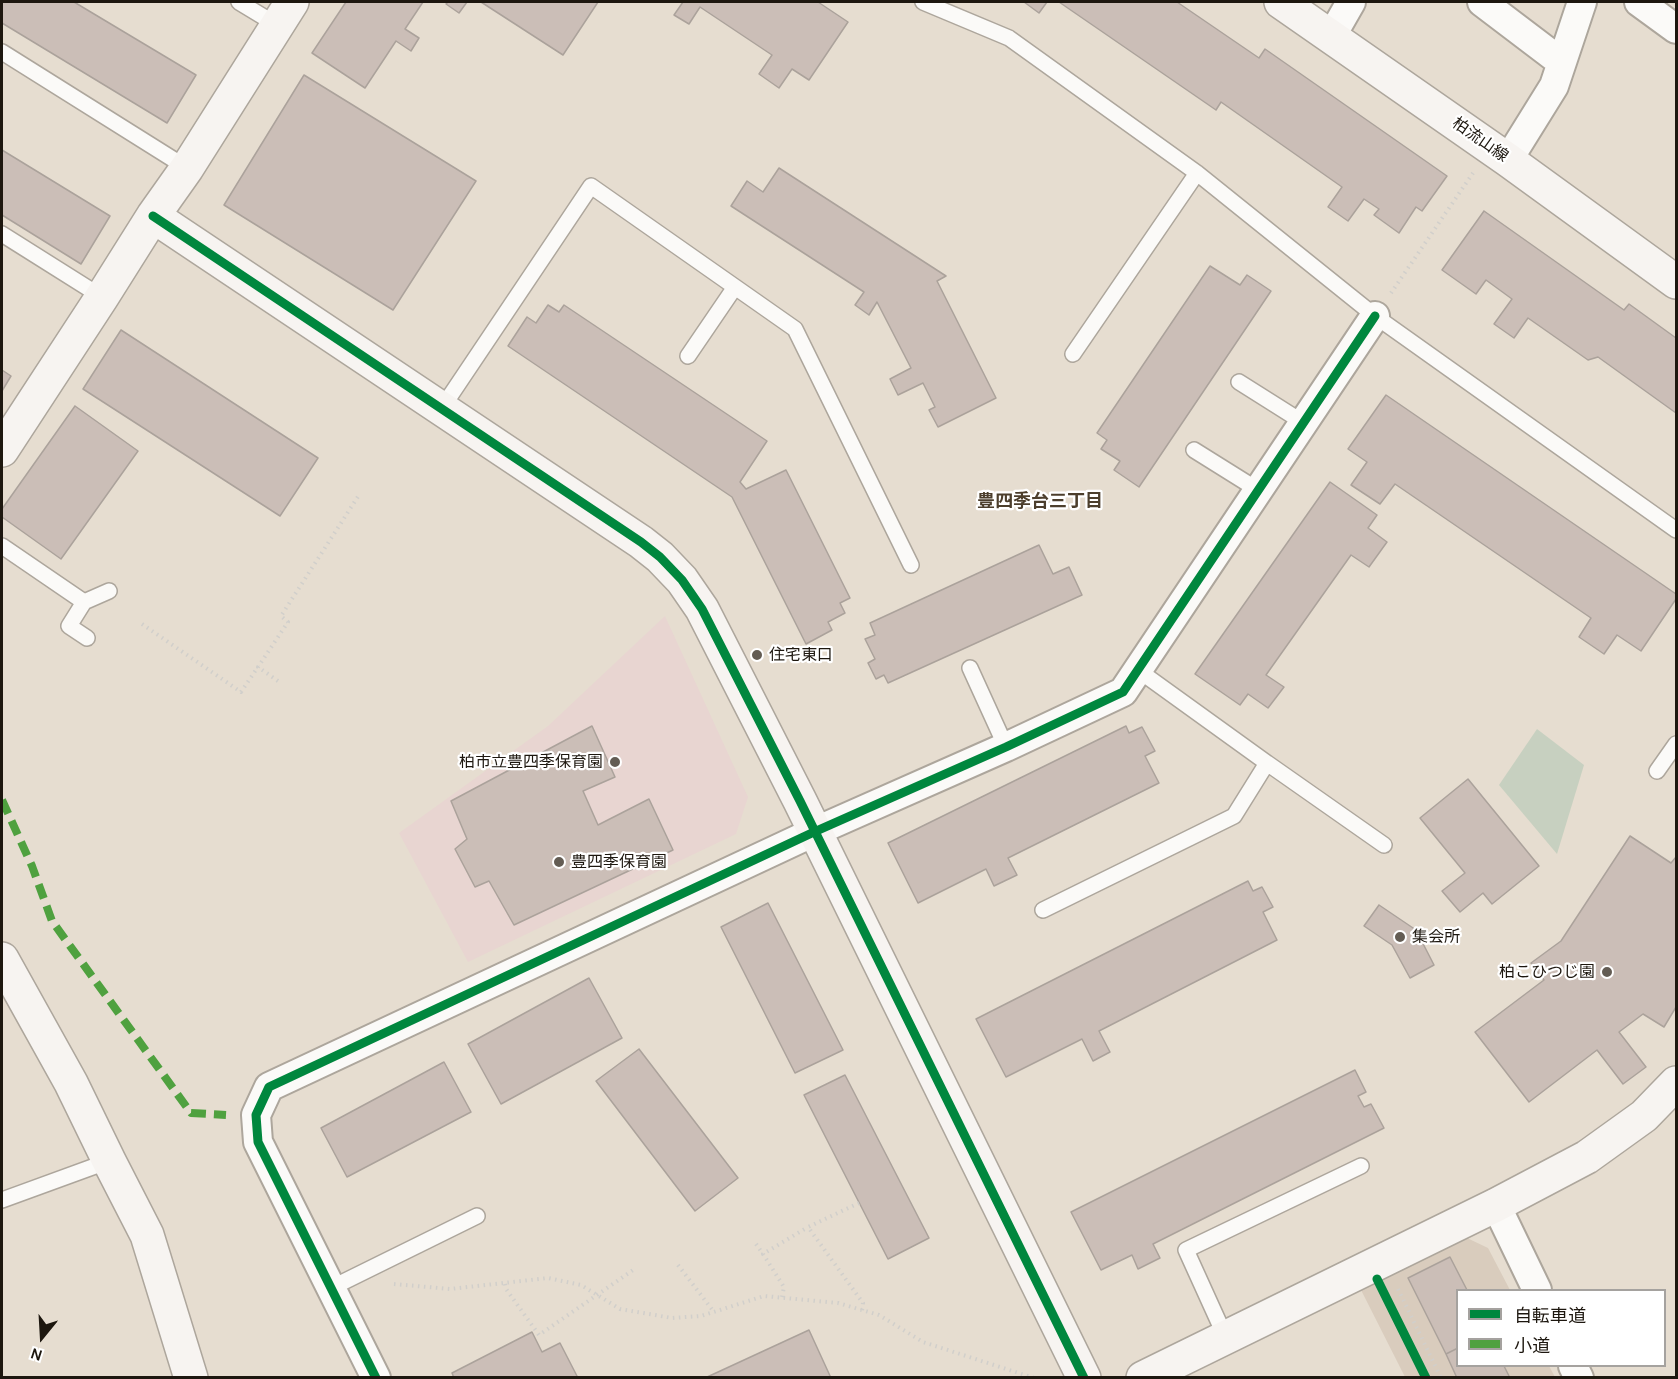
<!DOCTYPE html>
<meta charset="utf-8">
<style>
body{margin:0}
#map{position:relative;width:1678px;height:1379px;overflow:hidden;background:#e6ddd0;font-family:Karla,"Noto Sans JP",sans-serif}
canvas{display:block}
.frame{position:absolute;inset:0;border:3px solid #1d170f;pointer-events:none}
.legend{position:absolute;left:1456px;top:1289px;width:210px;height:78px;box-sizing:border-box;background:#fff;border:2px solid #a5a29f;margin:0;padding:8px 10px;list-style:none;font-size:18px;color:#1d170f}
.legend li{display:flex;align-items:center;gap:12px;height:30px}
.legend b{width:30px;border:2px solid #a5a29f}
.north{position:absolute;left:12px;top:1307px;width:60px;height:60px;-webkit-text-stroke:4px #fff;paint-order:stroke;rotate:198deg;font-size:16px;font-weight:700;line-height:24px;text-align:center;color:#1d170f}
.north::after{content:'';display:block;margin:auto;width:21px;height:27px;background:#1d170f;clip-path:polygon(50% 0,100% 100%,50% 72%,0 100%)}
</style>
<div id="map">
<canvas width="1678" height="1379"></canvas>
<div class="frame"></div>
<ul class="legend">
<li><b style="height:8px;background:#00873e"></b>自転車道</li>
<li><b style="height:8px;background:#4fa13f"></b>小道</li>
</ul>
<div class="north">N</div>
</div>
<script>
const c = document.querySelector('canvas').getContext('2d');
c.lineJoin = 'round';
function fillPath(path, color) { c.fillStyle = color; c.fill(path, 'evenodd'); }
const shape = rows => new Path2D(rows.map(r => 'M' + r).join(''));
function stroke(path, color, width, dash) { c.strokeStyle = color; c.lineWidth = width; c.lineCap = dash ? 'butt' : 'round'; c.setLineDash(dash || []); c.stroke(path); }
function drawText(font, color, halo, rows, align = 'center') {
  c.font = font + ' Karla,"Noto Sans JP",sans-serif'; c.lineWidth = 4.5; c.setLineDash([]); c.textBaseline = 'middle'; c.strokeStyle = halo; c.fillStyle = color; for (const [text, x, y, turn = 0] of rows) {
    c.save(); c.translate(x, y); c.rotate((+turn || 0) * Math.PI / 180); c.textAlign = isNaN(turn) ? turn : align; if (halo) c.strokeText(text, 0, 0); c.fillText(text, 0, 0); c.restore();
  }
}
fillPath(shape([
 [1467,1238,1488,1248,1510,1290,1458,1290,1458,1366,1549,1366,1555,1377,1405,1377,1361,1290]
]), '#d9ccbd');
fillPath(shape([
 [665,616,748,797,736,834,468,962,399,833,548,726]
]), '#e8d5d1');
fillPath(shape([
 [1537,729,1584,765,1557,854,1499,785]
]), '#c7d0c0');
const building = shape([
 [2,2,74,2,196,75,167,123,2,23,2,2],
 [346,2,423,2,405,29,419,38,411,51,396,41,365,88,312,53,346,2],
 [448,2,467,2,459,13,446,4,448,2],
 [481,2,598,2,563,55,481,2],
 [683,2,818,2,848,22,809,80,792,69,779,88,759,74,772,55,700,7,689,24,674,15,683,2],
 [1024,2,1047,2,1039,13,1024,2],
 [1059,2,1177,2,1259,58,1265,49,1447,176,1422,211,1416,207,1399,233,1374,215,1379,209,1364,199,1348,221,1328,207,1342,187,1221,102,1216,110,1059,2],
 [304,75,476,181,393,310,224,205,304,75],
 [2,150,110,216,81,264,2,215,2,150],
 [779,168,946,276,937,281,996,398,938,427,929,410,935,407,923,383,898,395,890,379,911,368,877,302,869,315,855,305,864,292,731,206,747,181,763,192,779,168],
 [1484,211,1624,310,1629,304,1676,338,1676,413,1598,357,1588,360,1528,318,1514,338,1494,324,1512,299,1486,280,1476,294,1442,270,1484,211],
 [1210,266,1240,285,1247,275,1271,291,1139,487,1114,470,1120,461,1101,449,1107,440,1097,433,1210,266],
 [548,305,559,312,564,305,767,441,740,482,746,489,786,470,850,598,840,603,845,613,828,622,832,630,806,644,732,497,508,346,527,317,536,323,548,305],
 [121,330,318,458,280,516,83,389,121,330],
 [2,370,11,376,2,391,2,370],
 [1386,395,1676,594,1676,599,1641,651,1617,635,1604,654,1579,637,1591,618,1395,484,1380,504,1351,485,1367,462,1348,449,1386,395],
 [75,406,138,451,61,559,2,517,2,509,75,406],
 [1330,482,1377,515,1368,528,1387,542,1369,567,1351,555,1266,675,1284,687,1268,708,1248,694,1240,705,1195,674,1330,482],
 [1039,545,1053,574,1069,567,1082,595,888,683,884,675,876,679,868,663,875,659,865,639,875,635,870,623,1039,545],
 [592,726,615,777,583,791,598,825,649,799,673,850,514,925,489,881,475,887,455,849,467,839,451,801,592,726],
 [1126,726,1129,733,1142,727,1155,751,1145,756,1159,783,1008,858,1017,875,994,886,986,869,918,903,888,843,1126,726],
 [1468,779,1539,866,1492,904,1483,893,1460,912,1442,891,1465,873,1420,818,1468,779],
 [1630,836,1671,863,1676,857,1676,1007,1664,1027,1643,1014,1619,1032,1646,1067,1623,1084,1597,1050,1529,1102,1475,1032,1544,980,1531,963,1561,941,1630,836],
 [1248,881,1253,891,1262,887,1273,907,1263,912,1277,940,1099,1031,1110,1052,1093,1061,1082,1039,1006,1077,976,1019,1248,881],
 [768,903,843,1050,795,1073,721,927,768,903],
 [1379,905,1416,930,1434,965,1410,978,1392,945,1364,926,1379,905],
 [589,978,622,1038,501,1104,468,1044,589,978],
 [639,1049,738,1178,695,1211,596,1081,639,1049],
 [444,1062,471,1112,347,1177,321,1128,444,1062],
 [1355,1070,1366,1092,1358,1096,1364,1107,1371,1104,1384,1128,1153,1244,1160,1258,1138,1269,1132,1255,1101,1270,1071,1212,1355,1070],
 [845,1075,929,1238,888,1259,804,1095,845,1075],
 [1450,1257,1467,1290,1458,1290,1458,1348,1446,1354,1408,1278,1450,1257],
 [809,1330,831,1378,705,1378,809,1330],
 [532,1332,542,1352,560,1343,578,1378,454,1378,452,1373,532,1332],
 [1458,1348,1458,1366,1504,1366,1510,1378,1457,1378,1446,1354,1458,1348]
]);
fillPath(building, '#cbbeb7');
stroke(building, '#aba29b', 1.5);
const lane = shape([
 [239,2,277,25],
 [923,2,1009,38,1197,173,1375,316,1676,530],
 [2,52,187,168],
 [2,234,102,297],
 [1073,354,1197,173],
 [688,356,735,287],
 [1239,382,1304,423],
 [442,408,591,186,795,329,911,565],
 [1194,450,1258,490],
 [2,546,84,602,109,591],
 [84,602,69,626,87,638],
 [970,668,1006,747],
 [1267,763,1384,845],
 [1657,771,1676,744],
 [1043,910,1234,816,1267,763,1138,670],
 [2,1200,109,1161],
 [331,1288,477,1216],
 [1225,1336,1186,1250,1361,1166]
]);
const street = shape([
 [1482,2,1561,62],
 [1639,2,1676,29],
 [1331,37,1351,2],
 [1508,160,1554,86,1582,2],
 [1496,1205,1537,1290],
 [1573,1366,1579,1378],
 [376,1378,258,1142,256,1115,269,1087,814,832,1006,747,1123,692,1375,316]
]);
const secondary = shape([
 [1281,2,1508,160,1676,282],
 [153,216,641,542,660,557,682,580,702,609,800,801,1084,1378],
 [2,450,102,297,153,216,187,168,292,2],
 [2,959,71,1083,109,1161,147,1235,191,1378],
 [1143,1378,1496,1205,1587,1157,1644,1116,1676,1083]
]);
stroke(lane, '#ada69c', 18);
stroke(street, '#ada69c', 32);
stroke(secondary, '#ada69c', 36);
stroke(shape([
 [1391,293,1473,173],
 [142,624,241,692,258,667],
 [278,681,258,667,288,622,281,616,359,495],
 [859,1203,808,1227,863,1303,862,1311],
 [756,1244,763,1254],
 [678,1265,714,1312],
 [394,1284,450,1289,548,1278,581,1285,620,1309,672,1318,701,1316,764,1296,838,1303,879,1315,923,1342,1034,1378],
 [505,1284,506,1289,539,1335,636,1268],
 [1398,1289,1441,1378],
 [782,1297,784,1287,763,1254,808,1227]
]), '#d1cfcb', 4, [1.5, 4.5]);
stroke(lane, '#fbfaf8', 15);
stroke(street, '#fbfaf8', 28);
stroke(secondary, '#f7f4f1', 33);
stroke(shape([
 [2,800,32,866,52,921,191,1113,226,1115]
]), '#4fa13f', 8, [15, 8]);
stroke(shape([
 [153,216,641,542,660,557,682,580,702,609,800,801,1084,1378],
 [1377,1279,1426,1378],
 [376,1378,258,1142,256,1115,269,1087,814,832,1006,747,1123,692,1375,316]
]), '#00873e', 9);
for (const [x, y, r, color] of [
 [757,655,6,"#635c53"],
 [615,762,6,"#635c53"],
 [559,862,6,"#635c53"],
 [1400,937,6,"#635c53"],
 [1607,972,6,"#635c53"]
]) { const dot = new Path2D(); dot.arc(x, y, r, 0, 2 * Math.PI); c.fillStyle = color; c.fill(dot); stroke(dot, '#fff', 2); }
drawText('16px', '#1d170f', '#fff', [
 ["柏流山線",1480,140,35]
]);
drawText('16px', '#1d170f', '#fff', [
 ["住宅東口",769,655],
 ["柏市立豊四季保育園",603,762,"right"],
 ["豊四季保育園",571,862],
 ["集会所",1412,937],
 ["柏こひつじ園",1595,972,"right"]
], 'left');
drawText('bold 18px', '#4c3e2c', '#fff', [
 ["豊四季台三丁目",1040,502]
]);
</script>
